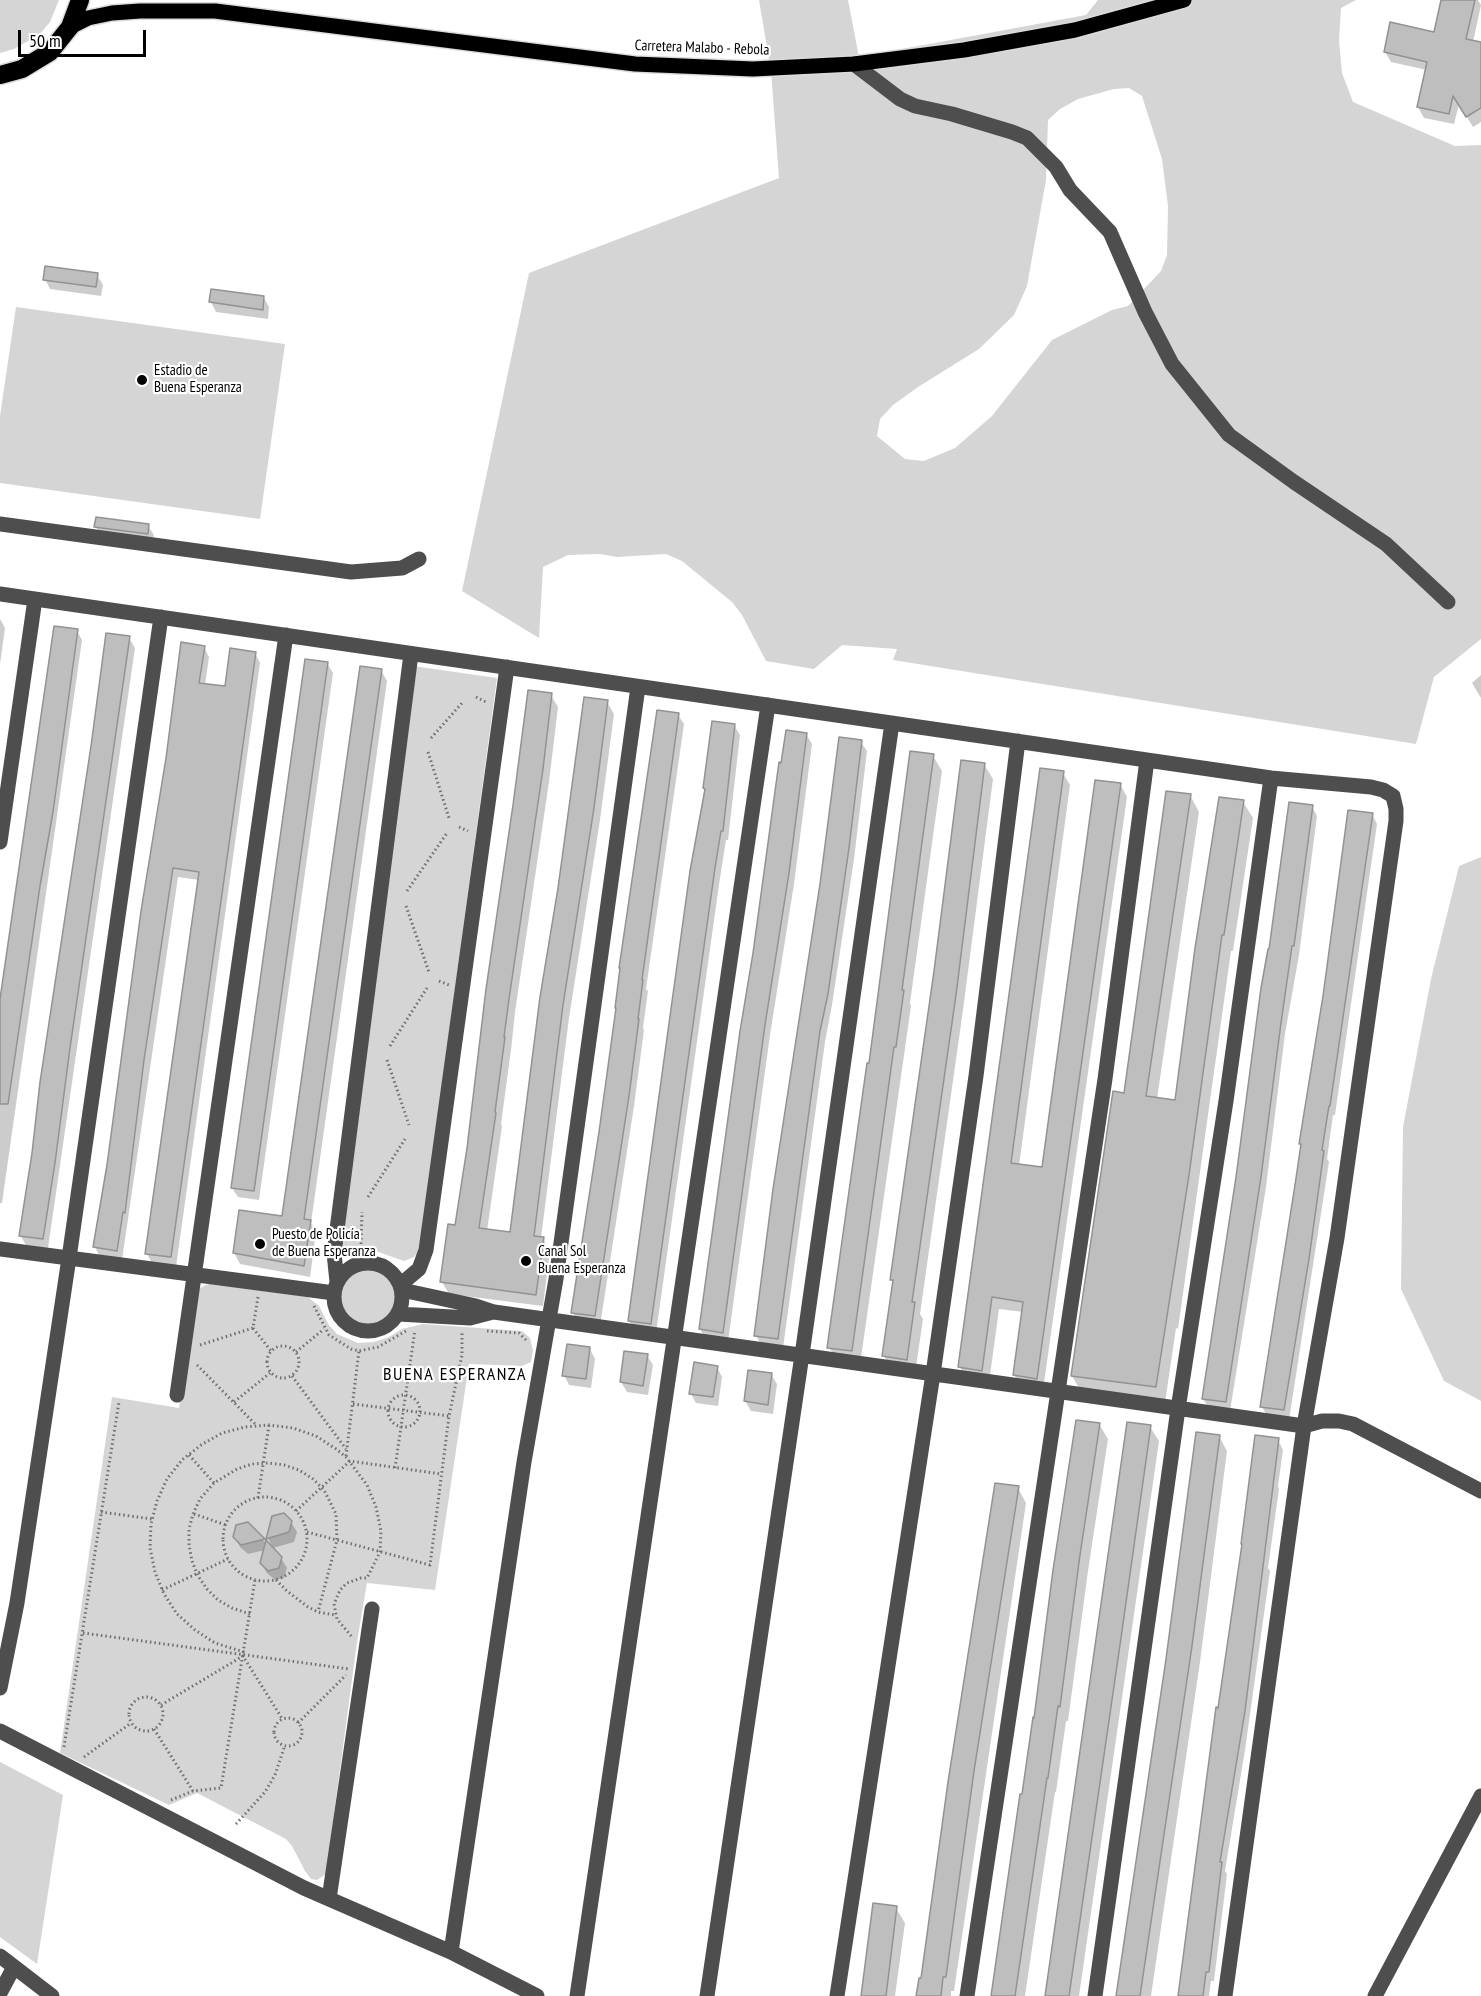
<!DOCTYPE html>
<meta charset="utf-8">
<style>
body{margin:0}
#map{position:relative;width:1481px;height:1996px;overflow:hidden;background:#fff;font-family:"PT Sans Narrow",sans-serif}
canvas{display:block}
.scale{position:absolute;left:18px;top:30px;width:128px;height:27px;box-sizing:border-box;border:3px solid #000;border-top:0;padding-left:8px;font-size:18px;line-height:21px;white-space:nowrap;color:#000;-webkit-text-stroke:4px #fff;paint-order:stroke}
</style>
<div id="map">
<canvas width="1481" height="1996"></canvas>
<div class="scale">50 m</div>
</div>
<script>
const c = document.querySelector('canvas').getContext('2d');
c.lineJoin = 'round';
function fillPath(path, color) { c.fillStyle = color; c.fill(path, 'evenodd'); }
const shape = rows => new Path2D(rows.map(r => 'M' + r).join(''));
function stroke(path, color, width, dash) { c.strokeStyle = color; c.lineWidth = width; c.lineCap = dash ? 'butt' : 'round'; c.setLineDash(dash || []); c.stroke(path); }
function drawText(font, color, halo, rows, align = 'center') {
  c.font = font + ' "PT Sans Narrow",sans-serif'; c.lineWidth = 4.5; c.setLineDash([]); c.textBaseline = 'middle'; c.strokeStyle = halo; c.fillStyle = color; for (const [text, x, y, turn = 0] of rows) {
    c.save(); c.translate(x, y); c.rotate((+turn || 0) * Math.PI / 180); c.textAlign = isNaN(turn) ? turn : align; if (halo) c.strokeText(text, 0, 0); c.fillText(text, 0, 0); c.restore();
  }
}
fillPath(shape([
 [0,0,59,0,50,22,40,34,14,49,0,53],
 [759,0,848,0,859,57,1086,15,1098,0,1356,0,1341,8,1339,40,1342,73,1353,102,1455,146,1481,145,1481,639,1434,677,1416,744,893,660,897,649,842,645,814,669,766,661,742,615,732,602,682,561,666,554,617,557,600,554,568,555,543,567,539,638,462,591,529,273,779,178,771,71],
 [1129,88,1142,96,1162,159,1168,206,1167,255,1161,271,1128,306,1112,310,1052,340,992,416,955,448,924,461,905,459,877,436,880,419,893,405,918,387,979,349,1014,315,1027,286,1046,180,1048,120,1060,109,1078,99,1114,89],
 [16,307,285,344,260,519,0,483,0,416],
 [413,666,497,678,423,1225,418,1252,414,1257,404,1261,373,1250,344,1254,339,1253],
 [1481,857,1481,1401,1444,1381,1401,1289,1403,1127,1431,979,1459,866],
 '340 1296a28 28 0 1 1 56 0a28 28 0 1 1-56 0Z',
 [211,1283,308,1297,319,1306,329,1325,337,1334,358,1343,374,1342,389,1337,402,1329,423,1324,522,1331,530,1338,533,1351,531,1362,522,1366,469,1364,435,1590,367,1583,357,1642,326,1874,317,1880,311,1879,305,1871,292,1846,286,1839,197,1793,169,1805,60,1753,112,1397,179,1408,194,1297,200,1288],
 [0,1762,63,1795,37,1964,0,1937]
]), '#d5d5d5');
fillPath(shape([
 [1443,0,1478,0,1481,5,1473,42,1481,44,1481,122,1473,127,1459,104,1454,124,1424,118,1418,107,1427,70,1391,62,1385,52,1435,34],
 [97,275,103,285,101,296,50,289,45,279],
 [264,298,269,307,268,319,216,312,211,302],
 [148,526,154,535,152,543,101,536,96,527],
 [0,619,5,628,0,664],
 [77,631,82,640,2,1203,0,1203,0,1206,0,1004],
 [129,638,135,648,48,1248,26,1245,20,1235],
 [204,647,209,657,205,685,226,688,255,653,260,663,176,1267,152,1263,147,1254,199,880,178,877,122,1260,100,1257,95,1247],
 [327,663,333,673,259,1200,238,1197,232,1188],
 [381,670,387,681,311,1223,316,1232,310,1277,240,1264,234,1253,284,1218],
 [1481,675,1481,698,1472,683],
 [551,695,558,707,549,782,515,1012,511,1050,501,1124,502,1126,487,1231,511,1234,607,702,614,714,600,820,569,1018,541,1238,543,1239,550,1250,543,1306,449,1294,442,1282,457,1227],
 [678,715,684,724,646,989,648,991,643,1028,644,1030,634,1106,600,1326,578,1322,573,1313],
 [734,725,740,735,728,840,726,840,720,878,656,1333,635,1330,629,1321,706,791,704,788],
 [806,734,812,744,794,884,770,1035,728,1342,706,1339,700,1329,782,764],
 [861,742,867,751,854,859,832,1005,825,1042,783,1348,761,1345,756,1335],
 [933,756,942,771,910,1003,911,1006,860,1365,838,1362,829,1347,870,1065],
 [984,764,993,779,963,1010,920,1314,923,1319,915,1374,893,1371,884,1356,894,1283,892,1279],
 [1063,773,1070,785,1019,1166,1043,1169,1120,784,1127,797,1043,1390,1022,1387,1014,1375,1023,1312,999,1309,989,1383,967,1380,960,1367],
 [1190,795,1199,812,1157,1099,1176,1102,1243,802,1253,818,1233,951,1231,951,1178,1329,1176,1328,1165,1403,1082,1393,1072,1376,1126,1095],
 [1312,806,1317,816,1299,955,1285,1034,1266,1187,1230,1411,1209,1408,1203,1399],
 [1372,814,1377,824,1335,1115,1333,1115,1327,1159,1329,1162,1289,1420,1268,1417,1262,1407,1302,1147,1300,1144],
 [590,1349,595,1359,591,1388,569,1385,564,1375],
 [647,1355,653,1365,648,1395,627,1392,621,1382],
 [717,1367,722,1377,718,1406,696,1403,691,1394],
 [771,1374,777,1384,773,1414,751,1411,745,1401],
 [1099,1424,1108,1439,1088,1571,1068,1721,1066,1721,1056,1792,1055,1792,1025,1996,992,1996,1023,1795],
 [1150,1427,1159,1441,1079,1996,1046,1996],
 [1219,1436,1227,1451,1200,1662,1151,1996,1117,1996],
 [1278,1440,1283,1450,1278,1486,1279,1489,1268,1568,1270,1571,1245,1750,1225,1871,1227,1874,1214,1981,1211,1981,1209,1996,1179,1996,1220,1709],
 [1018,1488,1026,1503,954,1991,951,1991,951,1996,918,1996],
 [291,1522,297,1532,294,1542,273,1548,268,1538],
 [247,1524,281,1558,287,1568,284,1578,275,1580,267,1573,261,1563,265,1550,248,1554,240,1547,235,1537],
 [896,1908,905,1923,895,1996,862,1996]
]), '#0003');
const building = shape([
 [1441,0,1475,0,1466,39,1481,42,1481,108,1466,117,1453,96,1449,114,1417,107,1427,62,1384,52,1390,22,1434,32,1441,0],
 [45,266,98,273,96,287,43,280,45,266],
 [211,289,264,296,263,310,209,302,211,289],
 [96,517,149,524,148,534,94,527,96,517],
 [54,626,78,629,53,812,40,886,8,1104,0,1104,0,999,54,626],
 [106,633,130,636,70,1048,55,1163,43,1239,19,1236,32,1153,40,1082,91,746,106,633],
 [181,642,205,646,199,683,225,686,230,648,256,652,171,1257,145,1254,199,872,173,868,144,1060,125,1213,123,1212,117,1251,93,1247,107,1165,141,911,166,758,181,642],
 [305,659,328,662,254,1191,231,1188,305,659],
 [360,666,382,669,304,1219,311,1220,304,1266,233,1253,239,1210,282,1216,360,666],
 [528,690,552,693,543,769,509,999,504,1037,505,1037,495,1112,496,1113,479,1228,510,1232,540,997,558,888,584,697,608,700,594,808,563,1005,534,1236,544,1237,536,1295,440,1282,448,1224,455,1225,467,1148,486,989,513,805,528,690],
 [657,710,679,713,642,980,643,980,638,1019,639,1019,629,1096,595,1316,571,1313,599,1132,616,1008,615,1008,620,968,619,968,657,710],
 [712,721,735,724,723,831,721,831,715,868,651,1324,628,1321,690,871,705,789,703,788,712,721],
 [786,730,807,733,789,873,765,1025,723,1333,699,1329,740,1031,753,953,779,762,781,763,786,730],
 [839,737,862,740,849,848,828,994,820,1031,778,1339,754,1336,773,1189,820,884,839,737],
 [910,751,934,754,902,990,904,990,896,1047,894,1047,852,1351,827,1348,867,1063,869,1063,910,751],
 [961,760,985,763,956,995,912,1302,915,1302,907,1360,882,1356,893,1280,890,1280,934,971,961,760],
 [1040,768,1064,771,1011,1163,1042,1167,1095,780,1121,783,1037,1379,1013,1375,1023,1302,992,1297,982,1371,958,1367,1040,768],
 [1166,791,1191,794,1146,1096,1175,1100,1195,948,1219,797,1244,800,1224,935,1222,935,1189,1175,1156,1387,1071,1376,1113,1091,1124,1093,1166,791],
 [1289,802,1313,805,1294,946,1292,946,1281,1023,1261,1177,1226,1402,1202,1399,1236,1177,1261,988,1268,949,1269,949,1289,802],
 [1348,810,1373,813,1330,1106,1329,1106,1322,1150,1324,1151,1309,1259,1284,1410,1260,1407,1295,1185,1301,1144,1299,1144,1323,996,1348,810],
 [567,1344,590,1347,586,1379,562,1376,567,1344],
 [624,1351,648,1354,643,1386,620,1382,624,1351],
 [694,1362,718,1366,713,1397,689,1394,694,1362],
 [748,1370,772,1373,768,1405,744,1401,748,1370],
 [1076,1420,1100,1423,1080,1555,1060,1707,1058,1706,1048,1778,1047,1778,1015,1996,991,1996,1020,1794,1022,1794,1033,1717,1034,1718,1053,1570,1076,1420],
 [1127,1422,1151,1425,1121,1638,1069,1996,1045,1996,1127,1422],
 [1196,1432,1220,1435,1192,1646,1140,1996,1116,1996,1166,1659,1196,1432],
 [1255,1435,1279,1438,1245,1711,1220,1862,1222,1862,1209,1972,1206,1972,1203,1996,1178,1996,1216,1707,1218,1708,1242,1544,1241,1544,1255,1435],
 [995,1483,1019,1486,974,1771,946,1977,943,1977,941,1996,916,1996,919,1978,921,1978,948,1782,995,1483],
 [284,1513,292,1521,289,1532,266,1539,272,1516,284,1513],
 [248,1522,265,1539,241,1545,233,1537,236,1525,248,1522],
 [266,1540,282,1557,279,1568,268,1571,260,1563,266,1540],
 [873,1903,897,1906,886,1996,861,1996,873,1903]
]);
fillPath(building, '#bebebe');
stroke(building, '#929292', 1.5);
const major = shape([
 [70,27,88,18,112,13,140,11,215,11,635,64,753,69,854,64,964,50,1075,30,1184,0]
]);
const highway = shape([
 [0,75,22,69,50,52,70,27,80,0]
]);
stroke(major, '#dbdbdb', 18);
stroke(highway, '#dbdbdb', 21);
stroke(shape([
 [476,697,488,703],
 [431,738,462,703],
 [428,752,449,818],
 [459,827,468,831],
 [407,891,447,833],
 [406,906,429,972],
 [439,981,449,985],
 [390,1046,427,988],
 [387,1060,409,1125],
 [368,1197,405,1139],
 [361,1244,362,1212],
 [258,1297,253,1328,271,1351],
 [314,1306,329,1335,351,1349,359,1351,378,1347,406,1331],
 [487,1331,519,1333,528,1342],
 [200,1345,253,1328],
 '267 1362a16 16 0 1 1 32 0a16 16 0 1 1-32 0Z',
 [296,1352,324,1329],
 [197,1365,257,1426],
 [292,1376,346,1449],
 '388 1411a16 16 0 1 1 32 0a16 16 0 1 1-32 0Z',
 [234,1402,270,1373],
 [353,1404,449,1416],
 [189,1455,214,1483],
 [346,1456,359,1351],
 [395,1468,415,1330],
 '223 1539a42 42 0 1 1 84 0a42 42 0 1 1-84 0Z',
 [258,1498,269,1425],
 [296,1511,350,1461,441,1474],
 [101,1512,152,1519],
 [194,1514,226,1525],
 [307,1532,430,1565,449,1416,462,1355,462,1332],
 [276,1580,287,1591,308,1607,318,1612,335,1615],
 [162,1590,228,1559],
 [250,1614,232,1608,218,1600,207,1589,198,1576,192,1561,189,1545,189,1529,193,1514,200,1499,214,1483,237,1469,252,1464,268,1463,284,1465,299,1470,313,1479,324,1490,336,1514,337,1540,318,1612],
 [83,1633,349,1669],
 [244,1652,215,1643,195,1630,177,1614,164,1594,155,1572,150,1548,151,1524,157,1501,167,1479,182,1460,201,1445,222,1433,245,1427,269,1425,293,1428,316,1436,336,1449,346,1457,367,1485,376,1507,381,1531,380,1552,367,1578,361,1578,347,1583,340,1590,334,1604,337,1619,352,1637],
 '129 1714a17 17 0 1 1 34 0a17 17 0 1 1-34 0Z',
 [161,1705,243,1656,283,1720],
 '274 1732a14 14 0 1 1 28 0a14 14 0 1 1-28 0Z',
 [298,1723,346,1675],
 [154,1729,193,1791],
 [64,1747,119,1402],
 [84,1757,131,1723],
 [171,1800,193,1791,221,1788,255,1580],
 [236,1824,265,1792,275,1775,285,1745]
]), '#707070', 3, [1.5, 3]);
stroke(shape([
 [854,64,900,99,915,106,952,114,1012,132,1027,138,1056,167,1070,190,1110,232,1145,312,1172,364,1229,435,1294,482,1386,544,1448,602],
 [0,524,351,572,402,568,419,559],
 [0,594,1271,778,1371,787,1383,790,1393,796,1396,809,1396,821,1337,1238,1304,1426,1225,1996],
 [0,842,35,599],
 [0,1249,334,1293],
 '334 1297a34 34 0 1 1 68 0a34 34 0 1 1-68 0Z',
 [337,1282,334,1253,411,654],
 [400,1285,419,1269,426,1250,507,667],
 [402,1290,476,1306,494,1312,1304,1426,1322,1421,1339,1421,1353,1424,1481,1491],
 [398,1314,470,1318,493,1312],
 [177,1395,286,635],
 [0,1688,17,1603,69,1258,161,617],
 [0,1731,304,1888,451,1952,537,1996],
 [329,1899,372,1609],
 [451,1952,524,1462,556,1279,638,687],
 [0,1956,52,1996],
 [0,1993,14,1967],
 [577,1996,768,705],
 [707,1996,802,1355,892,723],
 [837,1996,933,1374,976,1076,1018,741],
 [967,1996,1105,1079,1147,760],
 [1095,1996,1178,1409,1226,1101,1271,778],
 [1375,1996,1481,1796]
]), '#4e4e4e', 15);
stroke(major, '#000', 15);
stroke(highway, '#000', 18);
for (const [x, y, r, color] of [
 [142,380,6,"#000"],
 [260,1244,6,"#000"],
 [526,1261,6,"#000"]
]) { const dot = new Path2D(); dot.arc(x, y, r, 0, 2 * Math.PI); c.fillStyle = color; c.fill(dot); stroke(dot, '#fff', 2); }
drawText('15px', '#000', '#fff', [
 ["Carretera Malabo - Rebola",702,48,2]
]);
drawText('15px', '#000', '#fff', [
 ["Estadio de",154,371],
 ["Buena Esperanza",154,388],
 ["Puesto de Policía",272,1235],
 ["de Buena Esperanza",272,1252],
 ["Canal Sol",538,1252],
 ["Buena Esperanza",538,1269]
], 'left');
c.letterSpacing = '1.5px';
drawText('18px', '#000', '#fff', [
 ["BUENA ESPERANZA",455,1375]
]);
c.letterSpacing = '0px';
</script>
